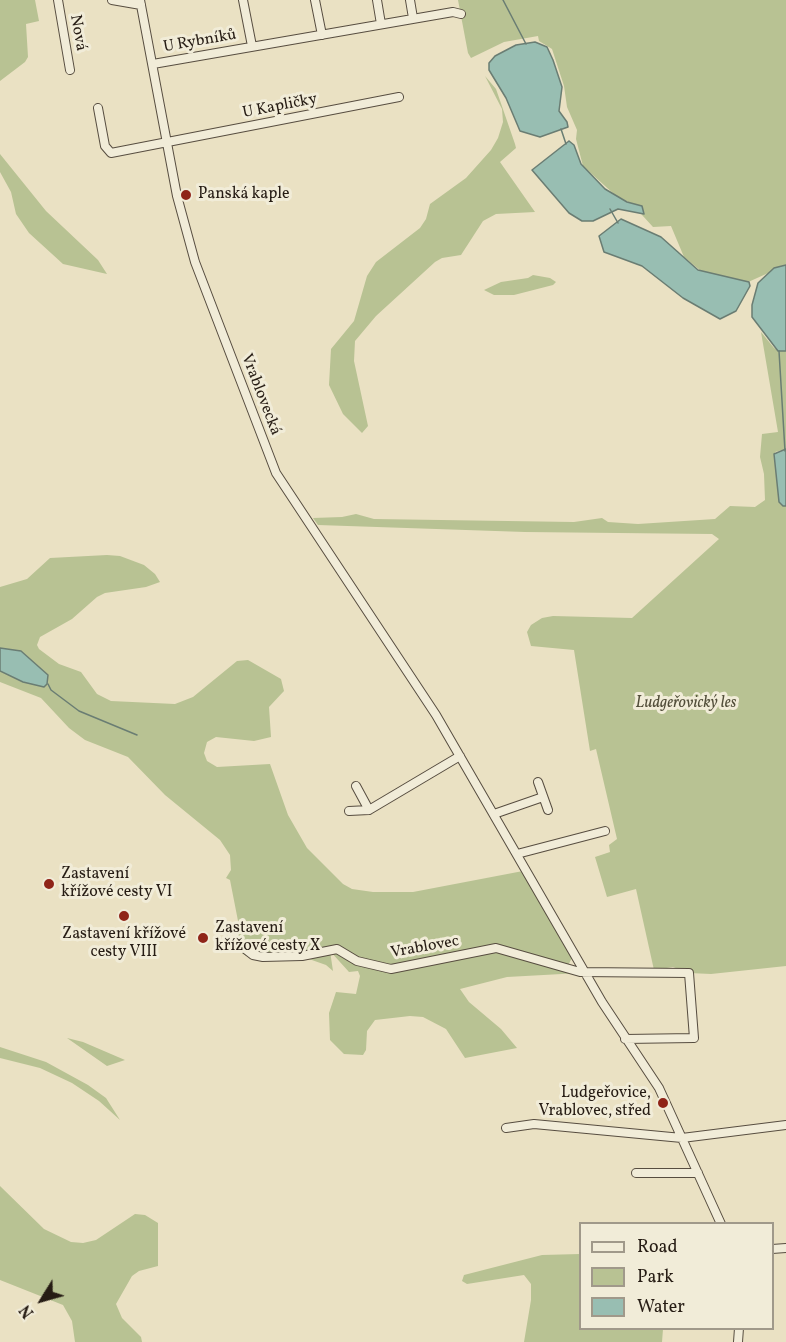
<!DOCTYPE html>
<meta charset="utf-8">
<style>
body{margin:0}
#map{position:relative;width:786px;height:1342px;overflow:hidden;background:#eae1c3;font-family:Vollkorn,serif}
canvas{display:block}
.legend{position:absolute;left:579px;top:1222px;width:195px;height:108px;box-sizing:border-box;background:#f1ecd8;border:2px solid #a0998a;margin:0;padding:8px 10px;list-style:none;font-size:18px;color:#261c14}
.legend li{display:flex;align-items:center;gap:12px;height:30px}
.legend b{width:30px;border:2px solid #a0998a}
.north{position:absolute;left:12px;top:1270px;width:60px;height:60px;-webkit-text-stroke:4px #f1ecd8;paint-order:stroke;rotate:233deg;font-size:16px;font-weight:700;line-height:24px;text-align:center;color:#261c14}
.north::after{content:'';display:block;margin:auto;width:21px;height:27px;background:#261c14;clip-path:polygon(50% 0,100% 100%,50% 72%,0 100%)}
</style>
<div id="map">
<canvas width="786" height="1342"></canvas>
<ul class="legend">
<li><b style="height:8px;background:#f1ecd8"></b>Road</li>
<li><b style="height:16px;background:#b8c293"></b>Park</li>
<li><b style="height:16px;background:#98beb2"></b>Water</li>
</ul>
<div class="north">N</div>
</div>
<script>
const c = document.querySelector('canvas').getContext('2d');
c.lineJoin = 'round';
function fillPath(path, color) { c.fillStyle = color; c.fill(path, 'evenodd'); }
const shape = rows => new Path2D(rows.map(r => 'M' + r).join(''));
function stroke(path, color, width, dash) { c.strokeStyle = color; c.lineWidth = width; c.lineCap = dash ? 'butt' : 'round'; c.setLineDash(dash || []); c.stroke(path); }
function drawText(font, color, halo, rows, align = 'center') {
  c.font = font + ' Vollkorn,serif'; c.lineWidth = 6; c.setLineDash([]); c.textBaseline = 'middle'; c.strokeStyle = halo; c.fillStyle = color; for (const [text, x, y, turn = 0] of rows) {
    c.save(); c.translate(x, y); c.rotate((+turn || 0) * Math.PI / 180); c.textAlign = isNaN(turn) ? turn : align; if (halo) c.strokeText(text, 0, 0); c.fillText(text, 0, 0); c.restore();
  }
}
fillPath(shape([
 [0,0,35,0,39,21,26,24,28,57,25,62,0,81],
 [458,0,786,0,786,265,746,283,701,271,684,257,671,226,653,227,632,204,615,195,583,166,576,139,577,130,567,107,564,86,552,49,539,41,538,36,504,42,471,58,468,53],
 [485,76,496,89,515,144,516,148,500,162,535,212,496,214,483,221,461,255,442,258,435,262,376,316,355,341,354,361,368,426,362,433,343,414,329,385,331,349,354,321,367,276,376,262,420,228,426,219,430,204,466,178,491,150,498,138,503,122,502,109],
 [0,154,46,211,98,260,107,274,63,264,29,233,16,214,11,192,0,172],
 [533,275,550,278,556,282,553,285,514,295,494,295,484,290,501,282,528,278],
 [761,332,774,348,779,351,786,351,786,449,775,452,783,506,786,506,786,966,711,974,689,973,673,967,654,970,636,889,607,897,595,857,610,852,609,845,617,839,596,749,590,751,574,650,531,646,527,632,531,625,542,618,553,616,632,618,719,539,712,534,525,532,318,525,313,518,342,517,356,514,374,519,574,522,602,518,608,522,638,524,715,519,730,506,755,507,765,500,764,474,760,457,762,434,778,432],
 [107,555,120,556,144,565,155,574,160,582,146,587,105,593,97,597,72,619,40,637,37,645,39,649,59,664,81,672,97,694,111,701,175,704,193,697,237,661,248,660,281,679,284,691,269,707,271,737,254,741,216,737,207,742,204,753,207,761,217,767,270,764,288,815,307,848,343,884,352,889,373,892,413,892,523,871,572,958,566,969,580,973,507,977,460,989,469,1002,501,1029,517,1048,465,1058,446,1029,423,1017,410,1016,375,1020,367,1031,366,1050,363,1055,344,1054,330,1040,329,1013,336,992,356,994,360,976,358,971,349,972,330,951,333,971,326,965,309,959,266,960,246,956,233,946,233,940,238,940,239,926,230,880,226,878,231,870,230,855,220,840,165,795,128,757,85,740,69,728,41,698,0,682,0,671,32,683,48,675,21,651,0,648,0,587,27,579,50,558],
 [67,1038,83,1042,125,1060,107,1066],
 [0,1047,46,1062,88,1085,106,1098,120,1120,99,1101,72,1083,40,1068,0,1058],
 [0,1186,44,1229,71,1242,83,1243,96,1240,135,1214,145,1215,158,1223,158,1266,139,1271,132,1276,116,1304,122,1318,141,1337,142,1342,75,1342,72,1321,63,1305,0,1280],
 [580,1254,580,1328,663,1329,662,1342,524,1342,531,1300,531,1284,524,1275,467,1284,462,1281,464,1275,542,1255]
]), '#b8c293');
const water = shape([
 [535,42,547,47,553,60,562,87,559,111,567,122,568,127,540,137,520,131,506,98,489,70,489,63,495,56,516,45,535,42],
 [569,141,574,145,581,164,605,189,627,202,642,206,644,214,618,209,593,221,582,221,569,213,532,170,569,141],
 [621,219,661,237,698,270,749,282,750,286,736,311,720,319,683,298,642,266,604,252,599,236,621,219],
 [786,265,786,351,778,351,752,317,752,305,758,283,774,268,786,265],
 [786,449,786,506,783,506,779,502,774,454,786,449],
 [0,648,21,651,48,675,47,684,44,687,23,682,0,671,0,648]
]);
fillPath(water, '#98beb2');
stroke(water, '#6a7d73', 1.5);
stroke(shape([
 [503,0,526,44],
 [561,129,566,144],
 [610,209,618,223],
 [779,351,785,451],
 [48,684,51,690,79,711,137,735]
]), '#6a7d73', 1.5);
const minor = shape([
 [58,0,70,70],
 [112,0,141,5],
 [140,0,177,196,195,262,276,473,436,715,602,1002,659,1088,721,1224],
 [243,0,252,46],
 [315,0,322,35],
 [377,0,381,24],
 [410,0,413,18],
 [153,64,453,12,461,14],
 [98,108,105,146,111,153,399,97],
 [538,782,548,810],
 [356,786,369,810],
 [349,811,369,810,460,756],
 [494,814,543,797],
 [517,854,605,831],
 [240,945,253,955,263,957,302,956,337,949,357,961,391,969,496,948,580,972,689,973,694,1038,625,1039],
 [506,1128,534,1124,682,1138,786,1125],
 [636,1173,698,1173],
 [772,1249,786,1248],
 [738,1342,739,1328]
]);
stroke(minor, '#574d40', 10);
stroke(minor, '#f1ecd8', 8);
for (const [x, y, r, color] of [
 [186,195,6,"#8f2418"],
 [49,884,6,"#8f2418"],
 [124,916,6,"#8f2418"],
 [203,938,6,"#8f2418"],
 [663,1103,6,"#8f2418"]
]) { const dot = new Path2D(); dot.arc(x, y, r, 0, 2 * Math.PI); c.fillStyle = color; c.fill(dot); stroke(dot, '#f1ecd8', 2); }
drawText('16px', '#261c14', '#f1ecd8', [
 ["Nová",77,33,80],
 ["U Rybníků",200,42,-10],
 ["U Kapličky",280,107,-11],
 ["Vrablovecká",260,395,69],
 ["Vrablovec",425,948,-10]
]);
drawText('16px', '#261c14', '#f1ecd8', [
 ["Panská kaple",198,195],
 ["Zastavení",61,875],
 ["křížové cesty VI",61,893],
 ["Zastavení",215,929],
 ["křížové cesty X",215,947],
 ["Zastavení křížové",124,935,"center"],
 ["cesty VIII",124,953,"center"],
 ["Ludgeřovice,",651,1094,"right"],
 ["Vrablovec, střed",651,1112,"right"]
], 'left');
drawText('italic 16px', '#524e3a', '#f1ecd8', [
 ["Ludgeřovický les",686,704]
]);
</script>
